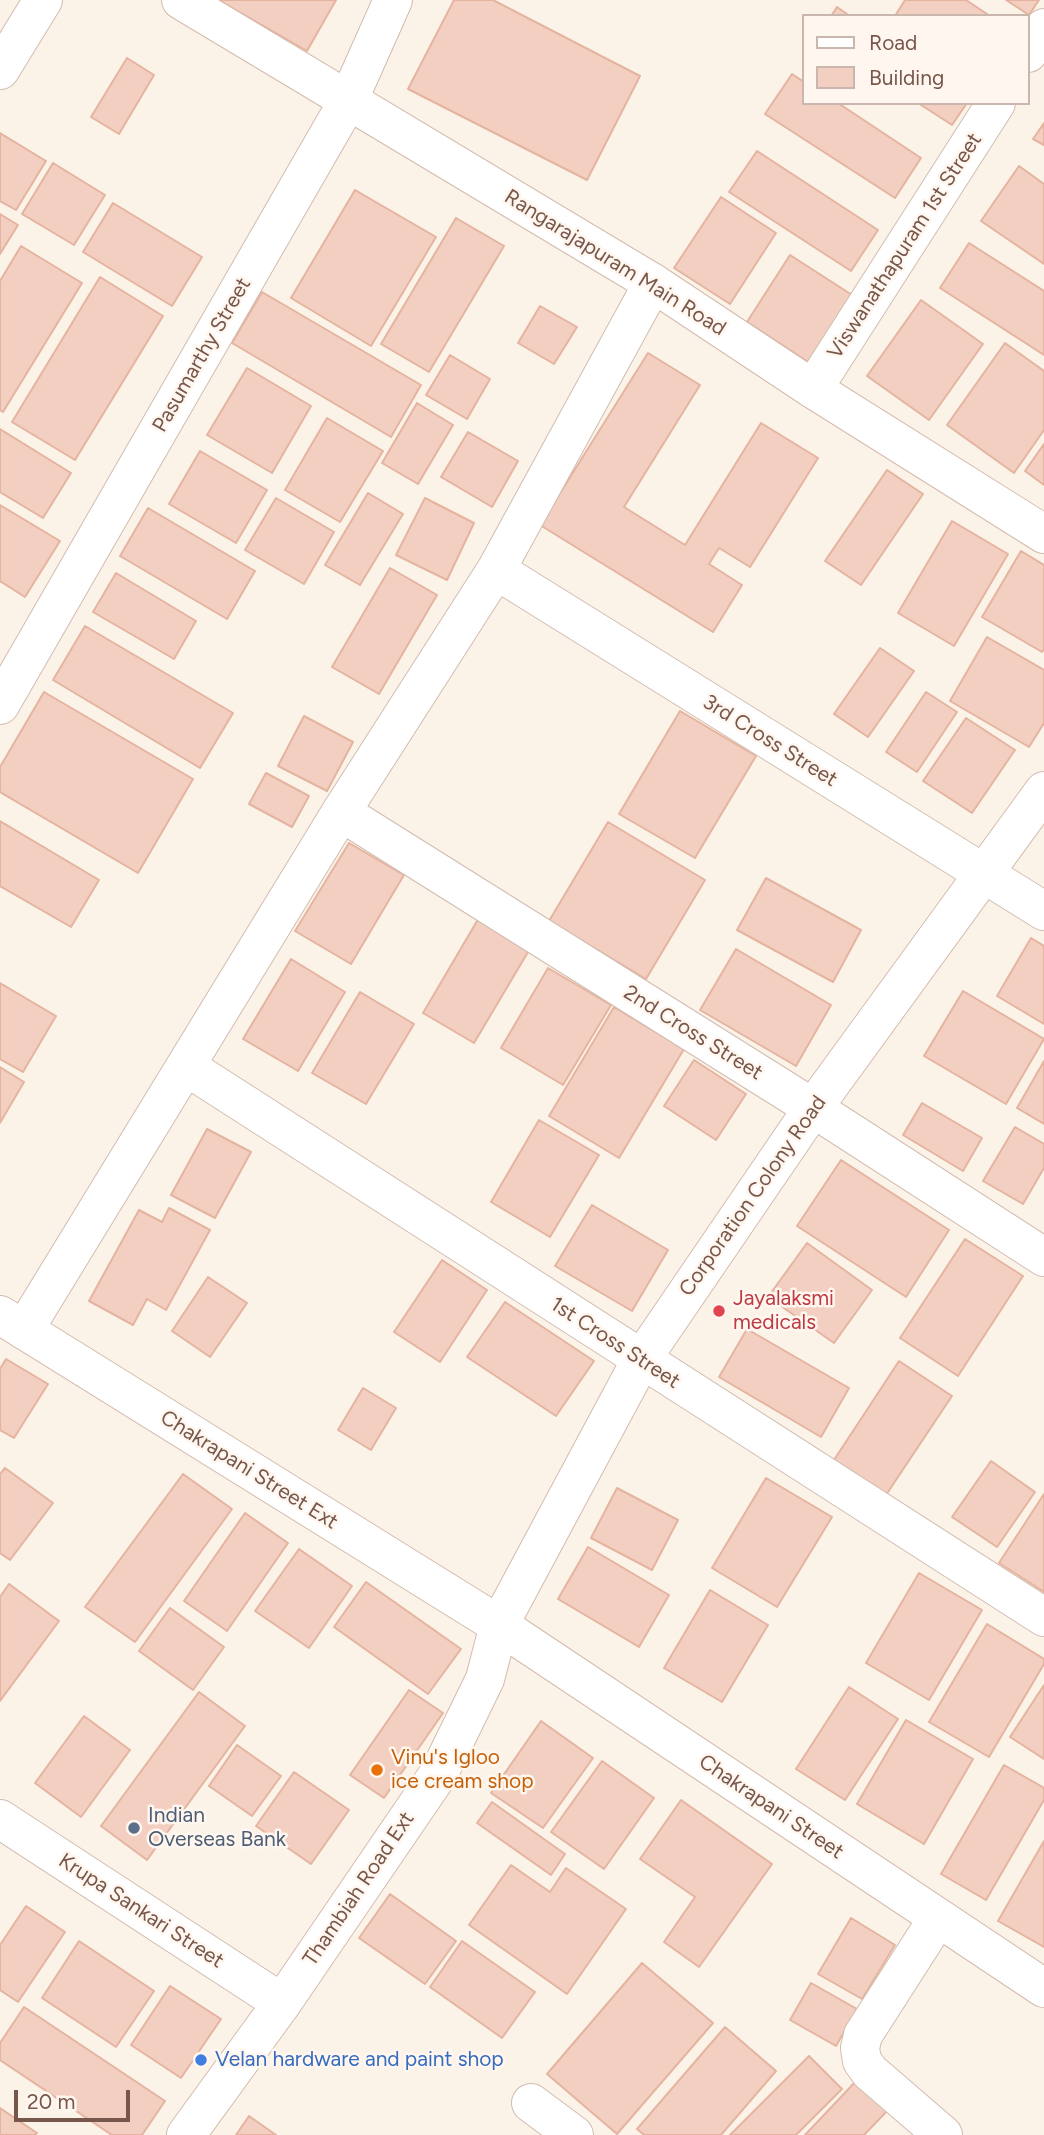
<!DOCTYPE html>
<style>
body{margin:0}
#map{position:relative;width:1044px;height:2135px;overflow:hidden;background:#fcf3e8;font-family:Figtree,sans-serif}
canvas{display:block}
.legend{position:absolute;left:802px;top:14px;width:228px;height:91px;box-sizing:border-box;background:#fff7ef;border:2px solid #c9b7ad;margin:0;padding:9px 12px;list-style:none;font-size:21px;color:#77574b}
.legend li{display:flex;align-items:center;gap:14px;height:35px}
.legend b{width:35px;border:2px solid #c9b7ad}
.scale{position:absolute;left:14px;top:2090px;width:116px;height:32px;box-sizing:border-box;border:4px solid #77574b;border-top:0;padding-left:9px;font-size:21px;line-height:24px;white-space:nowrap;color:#77574b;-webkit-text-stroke:5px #fff7ef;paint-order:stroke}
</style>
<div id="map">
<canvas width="1044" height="2135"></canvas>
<ul class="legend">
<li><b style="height:9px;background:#fff"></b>Road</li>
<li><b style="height:19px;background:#f2cfc0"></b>Building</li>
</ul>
<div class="scale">20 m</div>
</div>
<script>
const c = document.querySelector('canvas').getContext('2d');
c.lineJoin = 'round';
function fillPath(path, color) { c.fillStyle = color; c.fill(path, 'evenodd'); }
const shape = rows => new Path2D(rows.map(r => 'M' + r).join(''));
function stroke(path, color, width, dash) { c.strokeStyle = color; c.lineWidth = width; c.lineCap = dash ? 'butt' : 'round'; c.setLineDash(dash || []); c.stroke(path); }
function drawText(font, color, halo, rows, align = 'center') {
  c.font = font + ' Figtree,sans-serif'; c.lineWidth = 5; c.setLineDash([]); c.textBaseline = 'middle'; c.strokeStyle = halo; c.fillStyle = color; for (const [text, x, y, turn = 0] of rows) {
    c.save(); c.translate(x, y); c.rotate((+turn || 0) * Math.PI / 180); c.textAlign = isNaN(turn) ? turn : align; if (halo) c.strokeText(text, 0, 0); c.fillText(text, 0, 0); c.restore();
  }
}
const building = shape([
 [218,0,336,0,307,51,218,0],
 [454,0,493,0,640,76,587,180,408,89,454,0],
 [905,0,966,0,990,16,895,16,905,0],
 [1006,0,1039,0,1029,15,1006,0],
 [837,7,850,16,831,16,837,7],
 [127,58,154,75,119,134,91,117,127,58],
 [792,74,804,82,804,103,838,103,921,158,895,198,765,114,792,74],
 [918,103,967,103,952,125,918,103],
 [1044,123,1044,145,1033,139,1044,123],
 [0,133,46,161,16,210,0,201,0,133],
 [757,151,878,230,851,271,729,192,757,151],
 [53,163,105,195,74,245,22,214,53,163],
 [1019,166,1044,184,1044,264,981,221,1019,166],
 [355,190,436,237,371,346,291,298,355,190],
 [721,197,776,233,730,304,674,268,721,197],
 [113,203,202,257,172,306,83,252,113,203],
 [0,214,18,225,0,254,0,214],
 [456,218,504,246,429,372,381,344,456,218],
 [969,243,1044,291,1044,355,940,288,969,243],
 [21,246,82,283,3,412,0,410,0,281,21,246],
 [790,255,863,302,819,369,747,322,790,255],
 [100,277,163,316,75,460,12,422,100,277],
 [262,292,421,385,391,437,232,343,262,292],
 [921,300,983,344,929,420,867,376,921,300],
 [540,306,577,327,554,364,518,343,540,306],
 [1005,343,1044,371,1044,430,1014,473,947,425,1005,343],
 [648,353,700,385,624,507,685,545,761,423,818,458,750,567,719,548,709,564,742,585,713,632,540,525,648,353],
 [450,355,490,379,467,419,426,395,450,355],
 [247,368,311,406,272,473,207,435,247,368],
 [417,403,453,425,418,484,382,463,417,403],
 [327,418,383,451,340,522,285,490,327,418],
 [0,429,71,473,43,518,0,492,0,429],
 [468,432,518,461,492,507,441,477,468,432],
 [1044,444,1044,485,1025,471,1044,444],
 [200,451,267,490,236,543,169,504,200,451],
 [887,470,923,494,861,585,825,561,887,470],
 [368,493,403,514,360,585,325,565,368,493],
 [276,498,334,532,304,584,245,550,276,498],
 [425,498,474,523,447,580,396,555,425,498],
 [0,505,60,541,25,597,0,581,0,505],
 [148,508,255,571,227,619,120,556,148,508],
 [952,521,1008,554,954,646,898,613,952,521],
 [1021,551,1044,565,1044,649,1042,652,982,617,1021,551],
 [390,568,437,595,379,694,332,667,390,568],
 [116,573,196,621,174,659,93,612,116,573],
 [85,626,233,713,200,768,53,680,85,626],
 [987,637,1044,670,1044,723,1029,747,950,701,987,637],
 [880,648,914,671,868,737,834,714,880,648],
 [44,692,193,779,138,873,0,792,0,767,44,692],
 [926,692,957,712,917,772,886,752,926,692],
 [680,711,756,756,695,858,619,814,680,711],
 [304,716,353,742,327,791,278,766,304,716],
 [966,718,1015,750,972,813,923,781,966,718],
 [266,773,309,796,292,827,249,804,266,773],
 [0,821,99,880,71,927,0,886,0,821],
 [608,822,705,880,646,979,549,921,608,822],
 [349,843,404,875,351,964,295,931,349,843],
 [766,878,861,930,833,982,737,930,766,878],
 [480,916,531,947,474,1043,423,1013,480,916],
 [1031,938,1044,946,1044,1024,997,996,1031,938],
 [736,949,831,1005,796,1066,700,1010,736,949],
 [291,959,345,992,298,1071,243,1039,291,959],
 [548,968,611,1005,563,1085,501,1048,548,968],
 [0,983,56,1016,23,1072,0,1059,0,983],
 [963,991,1044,1039,1006,1104,924,1056,963,991],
 [360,992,414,1024,366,1104,312,1073,360,992],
 [614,1007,684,1049,619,1158,549,1116,614,1007],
 [694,1060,746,1094,716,1140,664,1106,694,1060],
 [1044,1061,1044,1124,1017,1108,1044,1061],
 [0,1067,24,1082,0,1123,0,1067],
 [922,1103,982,1138,963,1171,903,1135,922,1103],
 [539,1120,599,1155,550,1237,491,1202,539,1120],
 [1015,1127,1044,1144,1044,1168,1023,1204,983,1181,1015,1127],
 [207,1129,251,1152,215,1218,171,1195,207,1129],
 [841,1160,949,1230,906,1297,797,1226,841,1160],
 [592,1205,668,1250,632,1311,555,1266,592,1205],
 [169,1208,210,1230,166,1310,147,1299,133,1325,89,1301,139,1210,162,1222,169,1208],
 [965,1239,1023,1276,958,1376,900,1338,965,1239],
 [807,1243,872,1290,834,1343,768,1297,807,1243],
 [442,1260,487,1290,440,1362,394,1332,442,1260],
 [208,1277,247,1303,210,1357,172,1331,208,1277],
 [505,1302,594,1361,556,1416,467,1357,505,1302],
 [747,1329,849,1388,821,1437,719,1377,747,1329],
 [6,1359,48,1384,14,1438,0,1430,0,1369,6,1359],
 [899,1361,952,1396,884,1498,832,1463,899,1361],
 [363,1388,396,1408,371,1450,338,1430,363,1388],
 [991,1461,1035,1492,997,1547,952,1517,991,1461],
 [5,1468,53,1503,10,1560,0,1553,0,1474,5,1468],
 [183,1474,232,1509,135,1642,85,1607,183,1474],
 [766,1478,832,1517,777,1607,712,1568,766,1478],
 [617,1488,678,1520,652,1570,591,1538,617,1488],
 [1044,1494,1044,1592,999,1563,1044,1494],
 [245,1513,288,1543,227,1631,184,1601,245,1513],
 [588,1547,669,1595,639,1647,558,1599,588,1547],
 [299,1549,352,1586,309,1648,255,1611,299,1549],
 [919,1573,982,1610,929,1700,866,1663,919,1573],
 [366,1582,461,1649,428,1694,334,1627,366,1582],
 [9,1584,59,1621,0,1701,0,1597,9,1584],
 [710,1590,768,1625,722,1702,664,1668,710,1590],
 [170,1608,224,1647,193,1690,139,1651,170,1608],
 [987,1624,1044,1659,1044,1664,989,1757,929,1722,987,1624],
 [1044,1685,1044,1759,1010,1737,1044,1685],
 [849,1687,898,1719,845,1800,796,1769,849,1687],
 [409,1690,443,1713,384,1798,350,1775,409,1690],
 [199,1692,245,1726,147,1860,101,1826,199,1692],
 [84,1716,130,1750,81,1817,35,1783,84,1716],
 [906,1720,973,1759,924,1844,857,1804,906,1720],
 [541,1721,593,1758,543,1828,491,1793,541,1721],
 [237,1745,281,1776,252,1816,209,1786,237,1745],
 [602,1761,654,1798,604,1869,551,1832,602,1761],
 [1004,1765,1044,1788,1044,1800,986,1900,941,1874,1004,1765],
 [294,1772,349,1810,311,1864,256,1826,294,1772],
 [681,1800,772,1864,699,1967,664,1942,695,1897,640,1859,681,1800],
 [492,1802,565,1854,551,1875,477,1823,492,1802],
 [1044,1841,1044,1947,998,1921,1044,1841],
 [511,1865,550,1892,566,1868,626,1909,567,1994,469,1925,511,1865],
 [390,1894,456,1941,425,1984,359,1938,390,1894],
 [26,1906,65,1932,18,2002,0,1990,0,1945,26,1906],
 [851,1918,895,1945,862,1999,818,1974,851,1918],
 [79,1941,154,1991,116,2047,42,1998,79,1941],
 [462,1941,535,1992,502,2038,430,1987,462,1941],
 [642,1963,713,2023,617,2134,547,2074,642,1963],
 [811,1983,857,2009,836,2046,790,2020,811,1983],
 [170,1986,221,2019,181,2078,131,2045,170,1986],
 [24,2007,165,2101,142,2135,112,2135,0,2060,0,2043,24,2007],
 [725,2027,776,2071,721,2135,644,2135,637,2129,725,2027],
 [809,2056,842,2089,796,2135,730,2135,809,2056],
 [858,2079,889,2109,864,2135,805,2135,858,2079],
 [0,2108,37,2133,35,2135,0,2135,0,2108],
 [249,2116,276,2135,236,2135,249,2116]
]);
fillPath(building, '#f2cfc0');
stroke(building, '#e5b4a0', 2);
const street = shape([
 [1028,53,1044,28],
 [0,70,43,0],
 [813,389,996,103],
 [496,570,1044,911],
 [0,705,348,101,393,0],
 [341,812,813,1108,1044,1257],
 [187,1067,1044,1617],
 [24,1330,341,812,496,570,653,283],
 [0,1819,282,2003],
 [938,1918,863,2035,860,2048,862,2061,870,2072,943,2135],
 [531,2103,574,2135]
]);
const secondary = shape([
 [181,0,653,283,813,389,1044,534],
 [0,1315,499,1625,1044,1988],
 [186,2135,282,2003,439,1773,485,1679,499,1625,641,1360,813,1108,1044,791]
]);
stroke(street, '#d1bcb0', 40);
stroke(secondary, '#d4bbad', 40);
stroke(street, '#fff', 38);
stroke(secondary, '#fff', 38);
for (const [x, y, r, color] of [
 [719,1311,7,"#e0444e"],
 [377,1770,7,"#e8710a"],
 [134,1828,7,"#5c6f8a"],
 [201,2060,7,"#3f7fe0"]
]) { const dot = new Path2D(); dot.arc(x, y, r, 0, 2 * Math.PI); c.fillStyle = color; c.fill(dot); stroke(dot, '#fff7ef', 2.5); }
drawText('21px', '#77574b', '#fff7ef', [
 ["Viswanathapuram 1st Street",905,246,-57],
 ["Rangarajapuram Main Road",615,263,32],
 ["Pasumarthy Street",202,355,-60],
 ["3rd Cross Street",770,741,32],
 ["2nd Cross Street",693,1033,32],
 ["Corporation Colony Road",753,1196,-55],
 ["1st Cross Street",615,1343,33],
 ["Chakrapani Street Ext",249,1470,32],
 ["Chakrapani Street",771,1807,34],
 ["Thambiah Road Ext",359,1889,-56],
 ["Krupa Sankari Street",141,1911,33]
]);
drawText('21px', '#be3a42', '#fff7ef', [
 ["Jayalaksmi",733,1299],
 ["medicals",733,1323]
], 'left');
drawText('21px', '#c56008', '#fff7ef', [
 ["Vinu's Igloo",391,1758],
 ["ice cream shop",391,1782]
], 'left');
drawText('21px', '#4e5e75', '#fff7ef', [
 ["Indian",148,1816],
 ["Overseas Bank",148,1840]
], 'left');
drawText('21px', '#366cbe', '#fff7ef', [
 ["Velan hardware and paint shop",215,2060]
], 'left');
</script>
